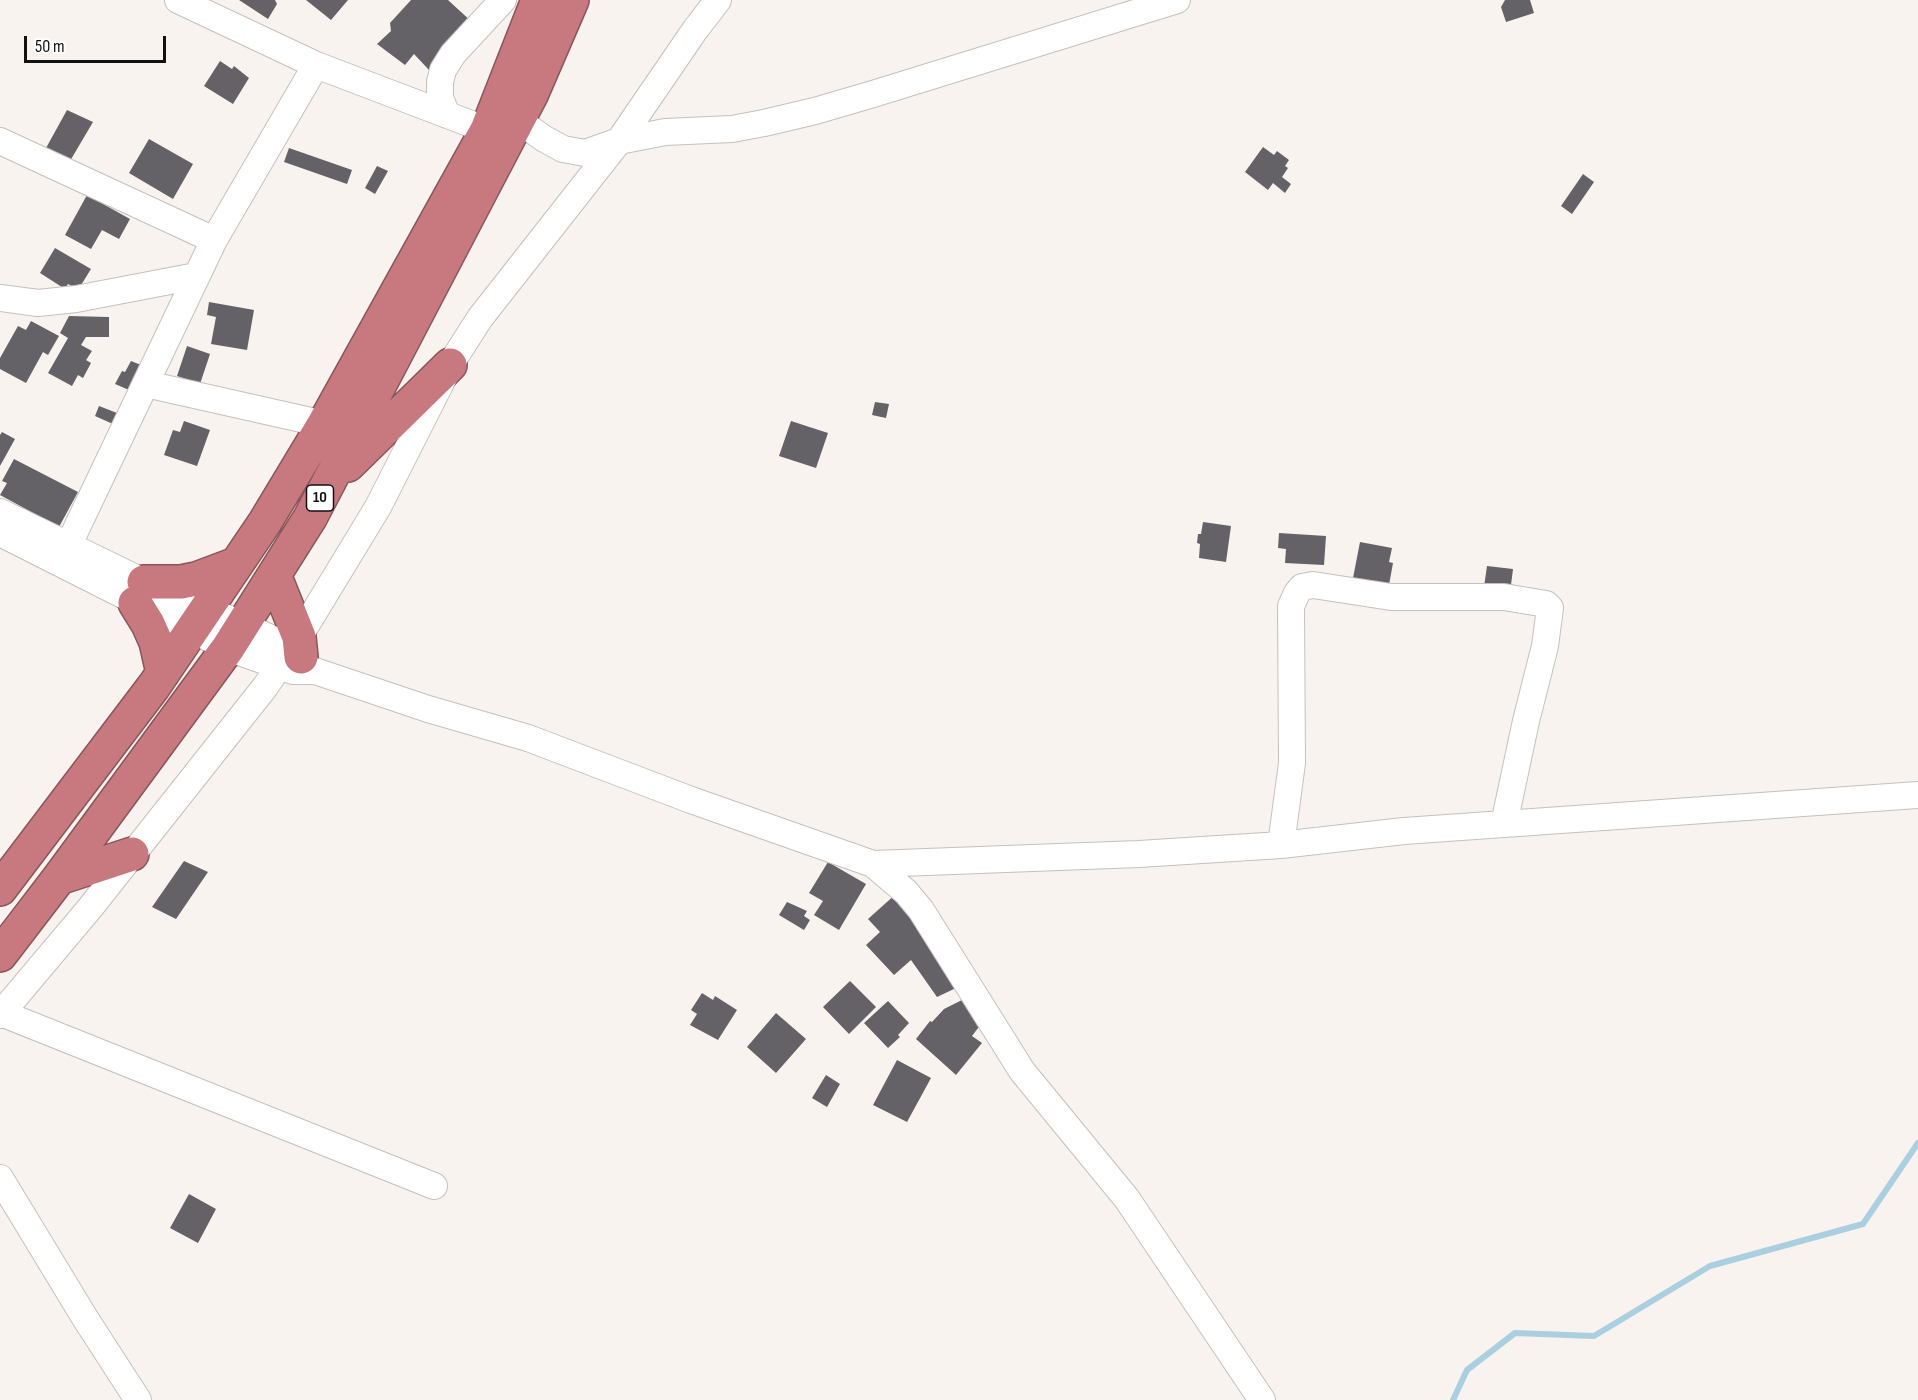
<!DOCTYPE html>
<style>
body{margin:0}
#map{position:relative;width:1918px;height:1400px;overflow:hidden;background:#f9f3f0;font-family:"Sofia Sans Condensed",sans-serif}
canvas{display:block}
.scale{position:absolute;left:24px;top:36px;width:142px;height:27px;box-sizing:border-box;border:3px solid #131110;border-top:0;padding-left:8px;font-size:18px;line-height:21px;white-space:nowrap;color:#131110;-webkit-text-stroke:4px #fff;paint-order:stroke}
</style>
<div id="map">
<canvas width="1918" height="1400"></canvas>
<div class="scale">50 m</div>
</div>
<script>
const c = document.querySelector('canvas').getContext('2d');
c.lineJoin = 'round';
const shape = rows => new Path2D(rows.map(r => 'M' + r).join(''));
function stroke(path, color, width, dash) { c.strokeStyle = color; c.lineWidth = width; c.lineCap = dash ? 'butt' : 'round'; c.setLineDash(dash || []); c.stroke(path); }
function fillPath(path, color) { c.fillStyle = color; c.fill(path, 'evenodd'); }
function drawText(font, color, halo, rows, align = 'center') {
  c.font = font + ' "Sofia Sans Condensed",sans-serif'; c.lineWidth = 4.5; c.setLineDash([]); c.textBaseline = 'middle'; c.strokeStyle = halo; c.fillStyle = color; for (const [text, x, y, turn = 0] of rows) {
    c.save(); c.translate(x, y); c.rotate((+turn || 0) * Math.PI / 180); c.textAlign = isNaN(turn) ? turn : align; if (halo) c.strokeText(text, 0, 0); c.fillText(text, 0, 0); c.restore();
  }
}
stroke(shape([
 [1453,1400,1467,1370,1515,1333,1594,1336,1710,1266,1863,1224,1918,1143]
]), '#aacfe0', 6);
fillPath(shape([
 [239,0,275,0,277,4,268,19],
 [306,0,348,0,331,20],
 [411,0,448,0,473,23,429,70,414,54,405,65,377,44,391,31,390,23],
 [1505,0,1530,0,1534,13,1506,22,1501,7],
 [220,61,232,69,234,66,249,78,233,104,204,86],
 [67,110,93,122,70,161,46,148],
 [149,139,193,164,173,199,129,173],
 [1263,147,1274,155,1277,151,1289,160,1285,166,1288,168,1282,177,1291,184,1285,193,1273,183,1268,190,1245,172],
 [289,148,352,170,347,184,284,162],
 [377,166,388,171,375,194,365,188],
 [1583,174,1594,182,1572,214,1561,206],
 [87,195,130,219,119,239,102,230,91,249,65,235],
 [55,248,91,269,78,290,68,284,65,289,40,273],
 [209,302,254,310,247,350,211,344,216,317,207,315],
 [69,316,109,317,109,337,86,337,81,345,92,351,86,360,91,363,83,378,78,375,72,386,48,373,68,338,60,333],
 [31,321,59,336,48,355,43,352,26,383,0,369,0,358,18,326,26,330],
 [187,346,210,354,200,384,177,376],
 [131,361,141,365,129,390,115,384,122,371,125,372],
 [875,402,889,404,886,418,872,415],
 [99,406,117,413,113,424,95,416],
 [184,421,210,430,197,466,164,455,173,430,180,432],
 [791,421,828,433,816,468,779,456],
 [2,432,15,439,0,466,0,435],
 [14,459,78,492,59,527,0,495,7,483,2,481],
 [1203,522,1231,526,1226,562,1199,558,1200,544,1197,543,1198,534,1201,534],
 [1279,533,1326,536,1324,565,1285,563,1286,549,1278,548],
 [1360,542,1392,548,1389,562,1393,563,1389,585,1353,578],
 [1487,566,1513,569,1511,585,1496,583,1495,588,1484,587],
 [184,861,208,872,176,919,152,907],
 [828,862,866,884,839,930,814,915,823,901,809,893],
 [897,893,956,988,937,997,911,960,894,975,866,945,880,932,868,919],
 [787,902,807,911,804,916,810,920,804,930,779,915],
 [850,981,876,1007,849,1034,823,1007],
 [702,993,713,1000,715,996,737,1010,718,1040,690,1025,697,1014,691,1010],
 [962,1000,981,1024,972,1036,982,1043,956,1075,916,1039,930,1021,932,1022,944,1009],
 [888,1001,909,1023,898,1035,900,1037,888,1048,864,1023],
 [776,1013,806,1039,776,1073,747,1047],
 [897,1060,931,1078,907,1122,873,1105],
 [826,1075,840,1084,827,1107,812,1098],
 [189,1194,216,1209,198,1243,170,1228]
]), '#646266');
const minor = shape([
 [178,0,316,65,487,130],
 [447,115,440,98,440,82,443,70,453,54,503,0],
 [518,120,543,138,563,149,585,153,619,141,665,132,732,129,764,123,815,111,873,94,1177,0],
 [0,141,214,240],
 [0,298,38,303,76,299,196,276],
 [146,384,324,424],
 [0,512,144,582,243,625,291,648,302,658],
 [0,533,228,648,293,671,315,671,428,709,528,738,691,800,873,864,906,892,921,910,1022,1071,1127,1199,1262,1400],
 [60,563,214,240,316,65],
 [1281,845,1292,763,1291,606,1297,593,1302,587,1313,585,1391,597,1504,597,1546,604,1550,608,1545,646,1526,721,1504,824],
 [873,864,1139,854,1281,845,1404,831,1918,795],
 [1,1013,434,1186],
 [0,1015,90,908,265,687,299,637,378,507,450,365,480,318,619,141,695,30,718,0],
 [0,1178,85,1318,138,1400]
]);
const highway = shape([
 [348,465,450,365],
 [275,577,299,637,301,657],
 [144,582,181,582,196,579,236,564],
 [135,603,148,624,156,642,163,673],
 [59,878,132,854],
 [0,889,154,686,265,522,324,424,487,130,538,0],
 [0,955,59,878,228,648,310,518,531,95,572,0]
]);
stroke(minor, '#c6c0bd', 28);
stroke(highway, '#895559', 36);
stroke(minor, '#fff', 26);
stroke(highway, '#c87980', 33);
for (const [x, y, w] of [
 [320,498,27]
]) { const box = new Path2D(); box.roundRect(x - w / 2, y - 13, w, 26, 4.5); c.fillStyle = '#fff'; c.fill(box); stroke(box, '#131110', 1.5); }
drawText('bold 16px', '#131110', null, [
 ["10",320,498]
]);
</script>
